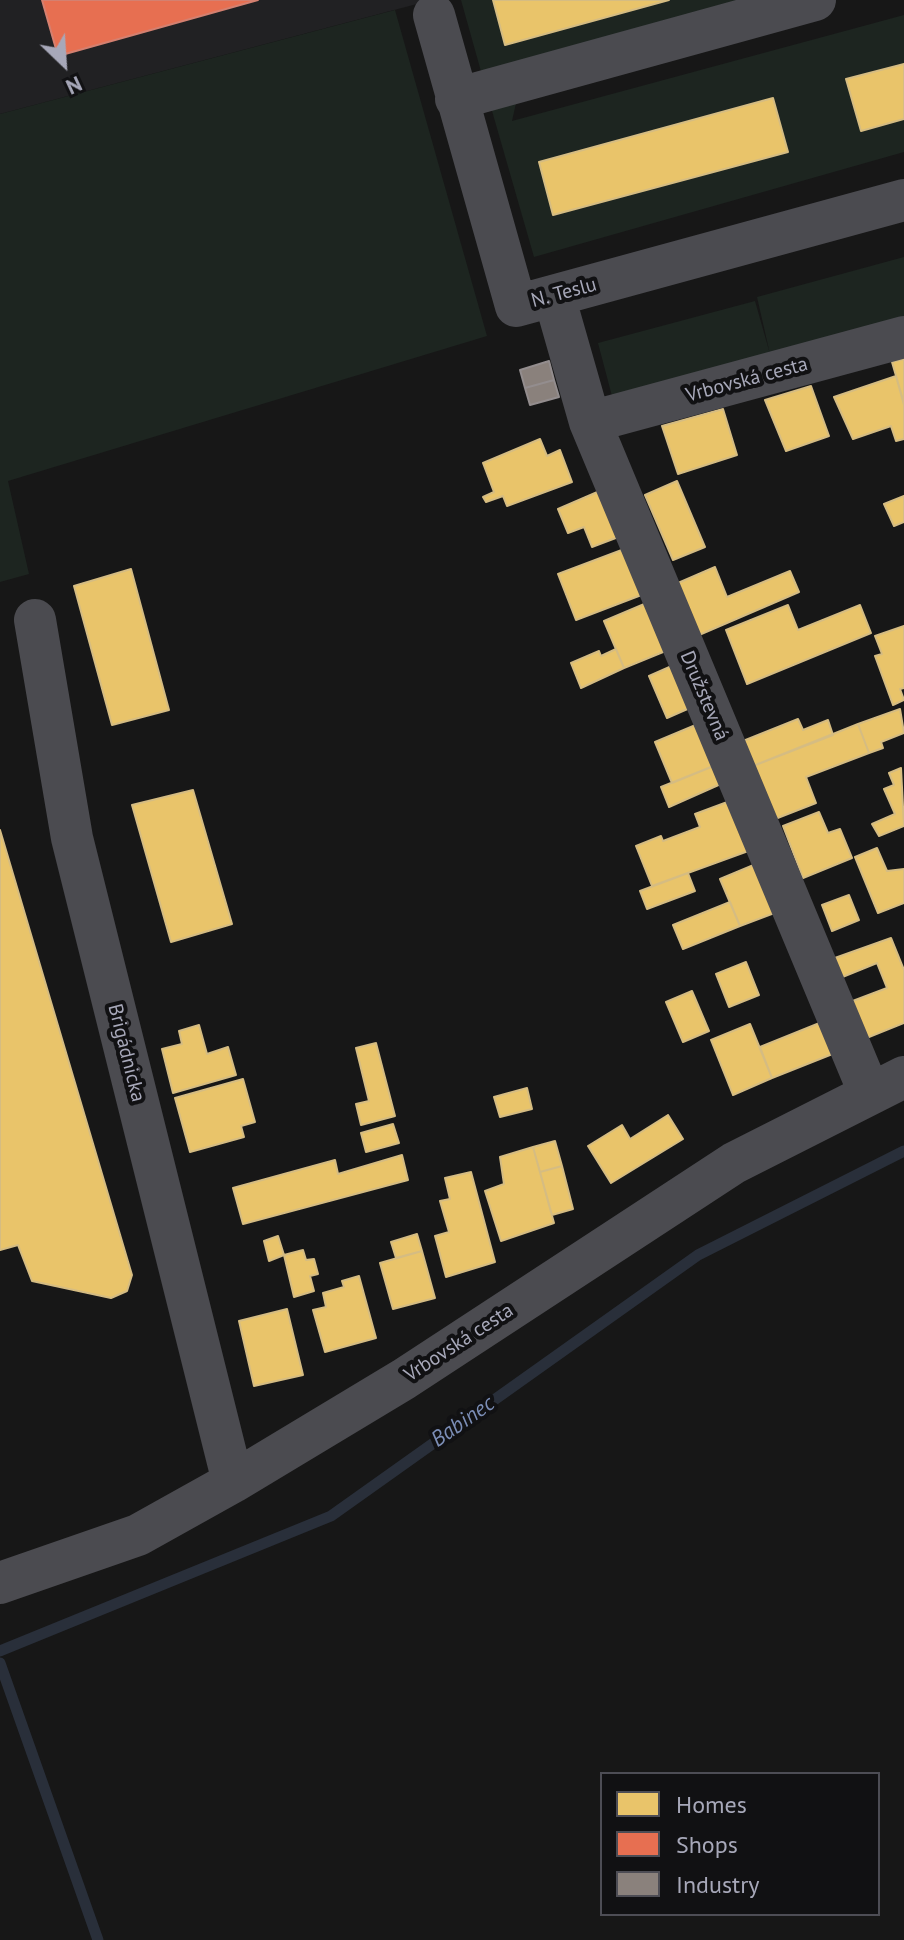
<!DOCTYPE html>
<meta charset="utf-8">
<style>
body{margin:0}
#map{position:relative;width:904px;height:1940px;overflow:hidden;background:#171717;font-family:"PT Sans",sans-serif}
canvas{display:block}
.legend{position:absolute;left:600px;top:1772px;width:280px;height:144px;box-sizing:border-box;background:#111113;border:2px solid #4d4d55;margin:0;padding:10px 14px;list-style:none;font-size:24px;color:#a7a8b9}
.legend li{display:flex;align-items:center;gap:16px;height:40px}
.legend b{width:40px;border:2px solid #4d4d55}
.north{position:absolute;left:24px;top:24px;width:80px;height:80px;-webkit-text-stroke:6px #111113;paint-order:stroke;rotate:155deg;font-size:22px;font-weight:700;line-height:32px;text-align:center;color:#a7a8b9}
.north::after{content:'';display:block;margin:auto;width:28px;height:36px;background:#a7a8b9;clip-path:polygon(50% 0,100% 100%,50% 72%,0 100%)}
</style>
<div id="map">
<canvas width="904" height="1940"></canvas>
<ul class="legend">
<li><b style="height:22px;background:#e9c46a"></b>Homes</li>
<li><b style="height:22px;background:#e76f51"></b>Shops</li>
<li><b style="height:22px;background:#8a817c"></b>Industry</li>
</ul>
<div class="north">N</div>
</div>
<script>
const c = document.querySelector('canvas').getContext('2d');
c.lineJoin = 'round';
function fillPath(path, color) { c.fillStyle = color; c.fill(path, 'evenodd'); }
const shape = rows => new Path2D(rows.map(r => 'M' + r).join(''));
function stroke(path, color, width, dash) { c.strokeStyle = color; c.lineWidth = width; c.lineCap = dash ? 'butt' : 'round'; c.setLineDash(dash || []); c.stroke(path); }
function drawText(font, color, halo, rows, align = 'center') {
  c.font = font + ' "PT Sans",sans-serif'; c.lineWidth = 8; c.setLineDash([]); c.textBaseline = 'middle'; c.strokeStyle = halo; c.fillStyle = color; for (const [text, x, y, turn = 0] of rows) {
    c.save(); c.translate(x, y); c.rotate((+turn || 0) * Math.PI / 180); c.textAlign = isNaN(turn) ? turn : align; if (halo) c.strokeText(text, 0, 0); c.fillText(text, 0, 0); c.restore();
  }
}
fillPath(shape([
 [0,0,432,0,0,114]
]), '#212123');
fillPath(shape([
 [461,0,765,0,482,75],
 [395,10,487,336,8,481,29,574,0,582,0,114],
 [904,15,904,152,534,257,486,90,521,81,512,121],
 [904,257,904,330,613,400,598,343,755,301,770,354,757,297]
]), '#1d2520');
const homes = shape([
 [493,0,669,0,505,45,493,0],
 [904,64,904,119,861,131,846,79,904,64],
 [773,98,788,152,553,215,539,162,773,98],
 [904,359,904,400,903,400,892,362,904,359],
 [896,376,904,405,904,439,896,441,891,426,853,439,834,397,896,376],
 [811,386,829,436,786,451,765,400,811,386],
 [723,409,737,455,678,474,662,426,723,409],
 [540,439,547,456,560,450,572,482,507,506,503,496,486,502,483,497,494,492,483,463,540,439],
 [677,481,705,547,673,560,645,495,677,481],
 [602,490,621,536,592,547,584,527,568,533,558,509,602,490],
 [904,496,904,522,894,526,884,504,904,496],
 [627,548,644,594,576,620,558,574,627,548],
 [715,567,727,597,790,571,799,592,699,635,678,583,715,567],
 [131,569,169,710,112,725,74,586,131,569],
 [649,602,668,650,624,668,604,621,649,602],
 [788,605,798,630,860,605,871,633,747,684,726,630,788,605],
 [904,626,904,688,900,689,904,700,893,705,875,656,882,654,875,636,904,626],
 [616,649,624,668,581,688,571,663,599,651,601,656,616,649],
 [674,665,692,707,667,718,649,676,674,665],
 [900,709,904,733,881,742,883,748,869,753,858,724,900,709],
 [798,719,803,730,828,720,833,735,753,766,743,741,798,719],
 [698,724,716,765,672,783,655,742,698,724],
 [858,724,869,753,806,777,816,803,775,819,753,766,858,724],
 [716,765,723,783,669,807,661,787,716,765],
 [901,768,904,826,879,836,872,824,895,814,884,789,894,785,889,773,901,768],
 [193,790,232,924,171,942,132,805,193,790],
 [730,801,751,850,652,886,636,846,661,836,663,841,700,827,695,814,730,801],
 [819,812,828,833,840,829,852,858,803,878,783,826,819,812],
 [0,830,132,1275,127,1291,111,1298,32,1281,18,1245,0,1250,0,830],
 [877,848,887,871,904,869,904,903,878,913,855,857,877,848],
 [756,864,777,912,740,926,720,879,756,864],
 [688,873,695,891,647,909,640,891,688,873],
 [849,895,859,920,832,931,822,905,849,895],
 [730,902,740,926,683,949,673,925,730,902],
 [891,938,904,970,904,1023,864,1039,850,1002,887,988,877,963,840,978,832,959,891,938],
 [746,962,759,995,729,1007,716,974,746,962],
 [692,991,709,1031,683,1042,666,1002,692,991],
 [822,1022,835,1053,772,1078,760,1047,822,1022],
 [750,1024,772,1078,733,1095,711,1040,750,1024],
 [199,1025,207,1054,228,1047,236,1075,173,1093,162,1049,182,1044,179,1031,199,1025],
 [376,1043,395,1116,361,1125,356,1104,369,1101,356,1048,376,1043],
 [243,1079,255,1122,241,1126,244,1137,190,1152,175,1098,243,1079],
 [527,1088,532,1109,500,1117,494,1097,527,1088],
 [668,1115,683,1139,611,1183,588,1146,622,1125,630,1139,668,1115],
 [393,1124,399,1143,366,1152,361,1133,393,1124],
 [555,1141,562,1166,540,1172,533,1147,555,1141],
 [533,1147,554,1223,501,1241,485,1191,504,1184,500,1157,533,1147],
 [402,1155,408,1180,243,1224,233,1188,335,1160,338,1174,402,1155],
 [562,1166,573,1209,552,1215,540,1172,562,1166],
 [471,1172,495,1262,446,1277,435,1236,449,1232,440,1201,450,1199,445,1178,471,1172],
 [417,1234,422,1251,396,1258,391,1242,417,1234],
 [278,1236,284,1255,269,1261,264,1241,278,1236],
 [303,1250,306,1260,314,1259,318,1274,310,1276,314,1291,294,1297,284,1255,303,1250],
 [422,1251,435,1298,393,1309,380,1263,422,1251],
 [359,1276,376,1338,325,1352,313,1310,326,1307,323,1293,344,1287,342,1281,359,1276],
 [287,1309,303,1375,254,1386,239,1321,287,1309]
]);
fillPath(homes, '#e9c46a');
stroke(homes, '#d5bc82', 2);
const shops = shape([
 [42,0,258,0,58,56,42,0]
]);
fillPath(shops, '#e76f51');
stroke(shops, '#d48070', 2);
const industry = shape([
 [549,361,554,380,525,388,520,370,549,361],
 [554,380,559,397,530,405,525,388,554,380]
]);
fillPath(industry, '#8a817c');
stroke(industry, '#938d8e', 2);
stroke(shape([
 [0,1651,331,1516,698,1255,904,1151],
 [0,1663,98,1940]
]), '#292f3a', 11);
stroke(shape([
 [434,15,516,306,904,200],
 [456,99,815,0],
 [554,296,590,422,869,1092],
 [590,422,904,337],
 [35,620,72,838,233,1482],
 [0,1583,138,1535,233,1482,404,1379,734,1163,904,1077]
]), '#4b4b50', 42);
drawText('20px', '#a7a8b9', '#111113', [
 ["N. Teslu",564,293,-15],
 ["Vrbovská cesta",747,380,-15],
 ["Družstevná",704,696,67],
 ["Brigádnicka",126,1053,76],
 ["Vrbovská cesta",459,1343,-33]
]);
drawText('italic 22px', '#7c8eb6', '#111113', [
 ["Babinec",463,1422,-35]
]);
</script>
